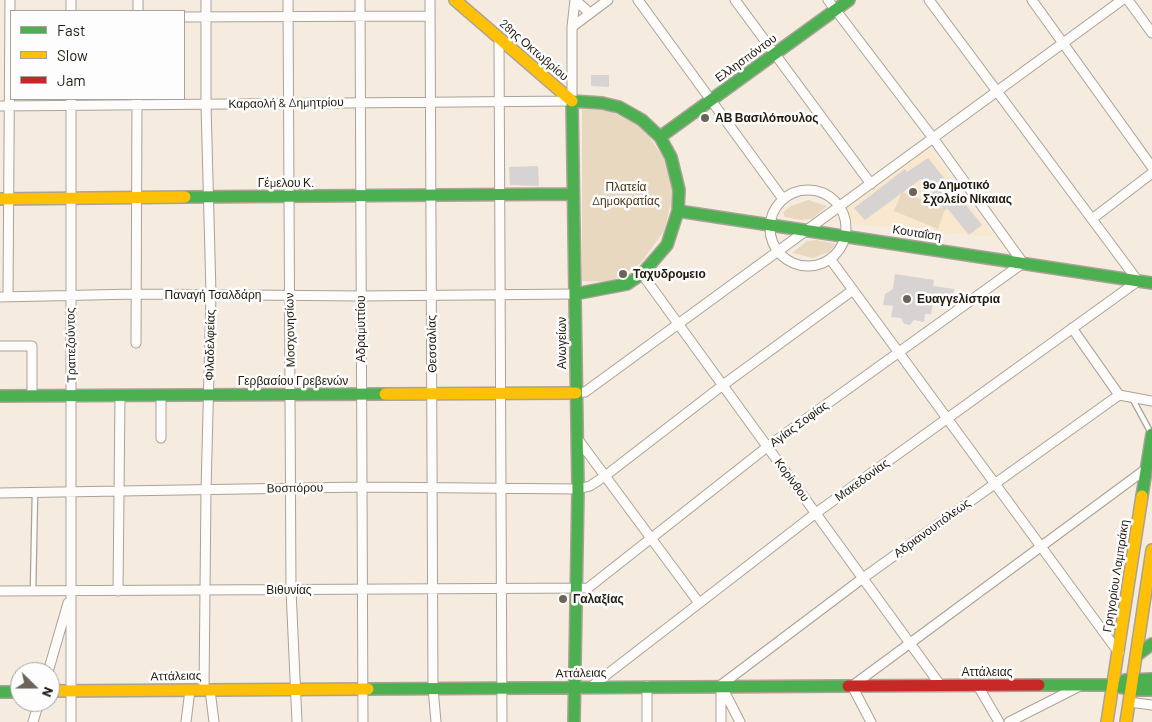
<!DOCTYPE html>
<meta charset="utf-8">
<style>
body{margin:0}
#map{position:relative;width:1152px;height:722px;overflow:hidden;background:#f5ecdf;font-family:Barlow,sans-serif}
canvas{display:block}
.legend{position:absolute;left:10px;top:10px;width:175px;height:90px;box-sizing:border-box;background:#fdfdfd;border:1px solid #a5a39e;margin:0;padding:6px 9px;list-style:none;font-size:15px;color:#221b10}
.legend li{display:flex;align-items:center;gap:10px;height:25px}
.legend b{width:25px;border:1px solid #a5a39e}
.north{position:absolute;left:10px;top:662px;width:50px;height:50px;box-sizing:border-box;background:#fdfdfd;border:1px solid #a5a39e;border-radius:50%;rotate:112deg;font-size:14px;font-weight:700;line-height:20px;text-align:center;color:#221b10}
.north::after{content:'';display:block;margin:auto;width:18px;height:22px;background:#6c6458;clip-path:polygon(50% 0,100% 100%,50% 72%,0 100%)}
</style>
<div id="map">
<canvas width="1152" height="722"></canvas>
<ul class="legend">
<li><b style="height:6px;background:#4caf50"></b>Fast</li>
<li><b style="height:6px;background:#ffc107"></b>Slow</li>
<li><b style="height:6px;background:#c62828"></b>Jam</li>
</ul>
<div class="north">N</div>
</div>
<script>
const c = document.querySelector('canvas').getContext('2d');
c.lineJoin = 'round';
function fillPath(path, color) { c.fillStyle = color; c.fill(path, 'evenodd'); }
const shape = rows => new Path2D(rows.map(r => 'M' + r).join(''));
function stroke(path, color, width, dash) { c.strokeStyle = color; c.lineWidth = width; c.lineCap = dash ? 'butt' : 'round'; c.setLineDash(dash || []); c.stroke(path); }
function drawText(font, color, halo, rows, align = 'center') {
  c.font = font + ' Barlow,sans-serif'; c.lineWidth = 5; c.setLineDash([]); c.textBaseline = 'middle'; c.strokeStyle = halo; c.fillStyle = color; for (const [text, x, y, turn = 0] of rows) {
    c.save(); c.translate(x, y); c.rotate((+turn || 0) * Math.PI / 180); c.textAlign = isNaN(turn) ? turn : align; if (halo) c.strokeText(text, 0, 0); c.fillText(text, 0, 0); c.restore();
  }
}
fillPath(shape([
 [927,145,994,237,852,224,847,205]
]), '#f9e8ce');
fillPath(shape([
 [582,109,610,111,643,128,664,158,673,196,664,231,641,263,610,282,582,281],
 [902,192,945,209,938,229,894,211],
 [808,200,827,206,812,219,801,220,785,217,783,212,791,206],
 [817,240,836,244,829,252,813,258,792,253,807,241]
]), '#e9d8c0');
fillPath(shape([
 [591,75,609,75,609,87,591,86],
 [928,158,982,225,969,235,947,208,945,211,921,179,865,220,854,208,905,169,907,172],
 [538,166,539,186,510,185,509,167],
 [895,274,934,280,933,286,954,289,953,297,934,295,931,314,925,314,924,322,914,320,910,325,904,324,901,318,891,317,893,306,883,305,885,294,893,289]
]), '#d8d3d3');
const lane = shape([
 [1132,398,1151,433],
 [33,591,35,493]
]);
const street = shape([
 [288,0,291,590,297,722],
 [360,0,363,722],
 [430,0,433,688,436,722],
 [575,0,590,13],
 [638,0,783,199],
 [735,0,871,184],
 [1032,0,1152,167],
 [1128,0,1152,33],
 [71,11,71,0],
 [138,11,138,0],
 [184,17,429,16],
 [572,27,608,0],
 [499,38,502,722],
 [0,106,572,101,572,27,575,0],
 '770 228a38 38 0 1 1 76 0a38 38 0 1 1-76 0Z',
 [1092,219,1152,173],
 [831,260,1119,653],
 [642,274,941,686],
 [0,297,136,294,361,296,575,294],
 [8,297,10,0],
 [1072,328,1119,395],
 [136,343,137,100],
 [0,346,32,346,32,396],
 [576,393,585,392,1122,0],
 [161,395,161,438],
 [577,438,699,603],
 [0,493,363,487,578,489,590,486,605,476,723,385,853,290],
 [0,591,588,588,767,447,1023,263,933,138,828,0],
 [118,591,120,395],
 [48,672,68,603],
 [721,685,863,578,1119,395,1152,401],
 [721,685,740,722],
 [592,686,816,513,1138,281,929,0],
 [978,686,999,722],
 [204,690,206,491,211,294,206,104,206,0],
 [210,690,214,722],
 [1129,702,1152,705],
 [33,722,39,702],
 [71,722,71,99],
 [186,722,190,690],
 [647,722,647,686],
 [721,722,721,688],
 [871,722,852,686,1146,469],
 [1009,722,1078,687]
]);
const fast = shape([
 [572,101,578,489,574,722],
 [572,101,602,103,619,107,642,120,660,137,671,157,679,190,678,211,667,245,642,274,627,284,575,294],
 [660,137,849,0],
 [185,197,572,194],
 [678,211,1152,283],
 [0,396,385,394],
 [1142,496,1152,434],
 [1137,655,1152,644],
 [1125,680,1152,679],
 [1039,685,1113,685,1131,690,1152,690],
 [368,689,848,686],
 [0,692,20,692]
]);
const slow = shape([
 [455,0,572,101],
 [0,199,185,197],
 [385,394,576,393],
 [50,691,368,689],
 [1107,722,1142,496],
 [1126,722,1152,550]
]);
const jam = shape([
 [848,686,1039,685]
]);
stroke(lane, '#aaa297', 7);
stroke(street, '#aaa297', 11);
stroke(fast, '#aaa297', 14);
stroke(slow, '#aaa297', 14);
stroke(jam, '#aaa297', 14);
stroke(lane, '#fefcfa', 4.5);
stroke(street, '#fefcfa', 9);
stroke(fast, '#4caf50', 11);
stroke(slow, '#ffc107', 11);
stroke(jam, '#c62828', 11);
for (const [x, y, r, color] of [
 [705,118,5,"#6c6458"],
 [913,192,5,"#6c6458"],
 [623,274,5,"#6c6458"],
 [907,299,5,"#6c6458"],
 [563,599,5,"#6c6458"]
]) { const dot = new Path2D(); dot.arc(x, y, r, 0, 2 * Math.PI); c.fillStyle = color; c.fill(dot); stroke(dot, '#fdfdfd', 2); }
drawText('12px', '#221b10', '#fdfdfd', [
 ["28ης Οκτωβρίου",534,50,41],
 ["Ελλησπόντου",746,58,-36],
 ["Καραολή & Δημητρίου",286,103,-1],
 ["Γέμελου Κ.",286,183],
 ["Κουταΐση",917,233,9],
 ["Παναγή Τσαλδάρη",213,295],
 ["Αδραμυττίου",361,329,-90],
 ["Μοσχονησίων",290,330,-91],
 ["Ανωγείων",562,343,-90],
 ["Θεσσαλίας",432,344,-91],
 ["Τραπεζούντος",71,345,-91],
 ["Φιλαδελφείας",210,345,-89],
 ["Γερβασίου Γρεβενών",293,381],
 ["Αγίας Σοφίας",799,424,-36],
 ["Κορίνθου",792,480,54],
 ["Μακεδονίας",862,480,-36],
 ["Βοσπόρου",295,488,-1],
 ["Αδριανουπόλεως",932,528,-36],
 ["Γρηγορίου Λαμπράκη",1116,576,-81],
 ["Βιθυνίας",289,590],
 ["Αττάλειας",987,672],
 ["Αττάλειας",581,673,-1],
 ["Αττάλειας",176,676,-1]
]);
drawText('bold 12px', '#221b10', '#fdfdfd', [
 ["ΑΒ Βασιλόπουλος",715,118],
 ["9o Δημοτικό",923,185],
 ["Σχολείο Νίκαιας",923,199],
 ["Ταχυδρομειο",633,274],
 ["Ευαγγελίστρια",917,299],
 ["Γαλαξίας",573,599]
], 'left');
drawText('12px', '#493412', '#fdfdfd', [
 ["Πλατεία",626,187],
 ["Δημοκρατίας",626,201]
]);
</script>
